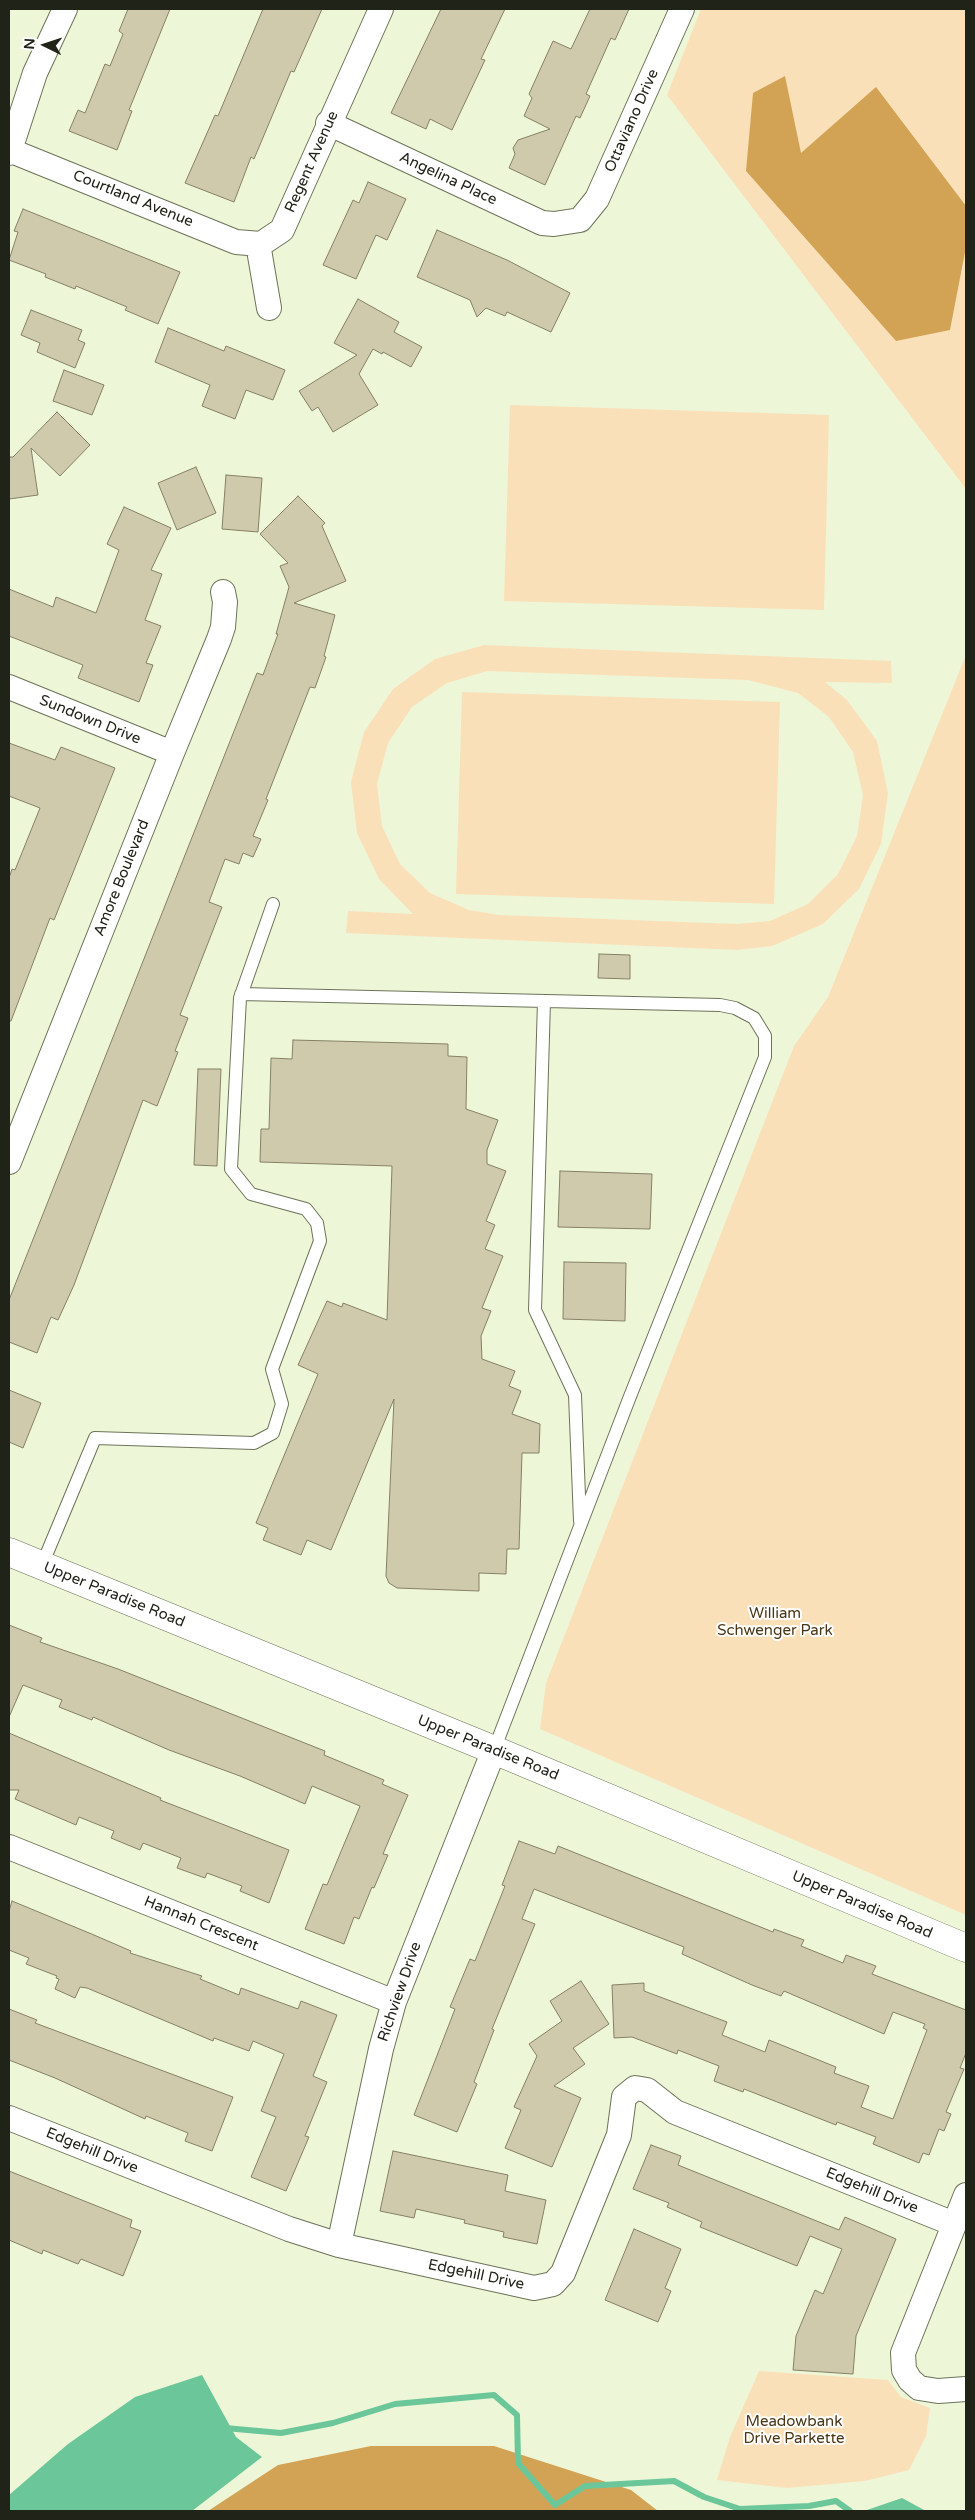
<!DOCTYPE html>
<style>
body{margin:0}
#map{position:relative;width:975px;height:2520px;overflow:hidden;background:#eef6d8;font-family:"Varela Round",sans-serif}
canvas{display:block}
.frame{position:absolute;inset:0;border:10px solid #202318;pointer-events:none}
.north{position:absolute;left:20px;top:20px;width:50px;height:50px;-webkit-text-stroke:4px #fefffe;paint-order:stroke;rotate:274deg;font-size:14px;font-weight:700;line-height:20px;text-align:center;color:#202318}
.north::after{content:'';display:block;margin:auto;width:18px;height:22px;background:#202318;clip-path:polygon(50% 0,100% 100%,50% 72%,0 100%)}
</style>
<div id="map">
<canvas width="975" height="2520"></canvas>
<div class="frame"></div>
<div class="north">N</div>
</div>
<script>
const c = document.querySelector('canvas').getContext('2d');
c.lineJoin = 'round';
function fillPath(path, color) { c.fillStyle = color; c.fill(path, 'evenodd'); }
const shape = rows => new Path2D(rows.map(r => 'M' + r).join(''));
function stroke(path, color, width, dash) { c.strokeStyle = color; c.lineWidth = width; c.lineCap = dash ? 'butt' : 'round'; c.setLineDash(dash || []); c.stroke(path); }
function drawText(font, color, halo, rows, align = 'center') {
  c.font = font + ' "Varela Round",sans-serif'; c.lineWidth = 4; c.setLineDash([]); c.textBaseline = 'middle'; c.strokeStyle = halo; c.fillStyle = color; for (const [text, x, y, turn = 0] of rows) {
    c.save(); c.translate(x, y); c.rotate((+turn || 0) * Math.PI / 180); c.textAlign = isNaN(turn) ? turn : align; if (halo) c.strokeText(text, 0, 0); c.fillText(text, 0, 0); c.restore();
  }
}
fillPath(shape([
 [701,9,966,9,966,489,667,95],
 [510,405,829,415,824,610,504,601],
 [484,645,891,661,892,683,825,682,847,700,877,741,888,793,881,844,859,889,823,924,772,946,738,950,346,933,348,911,413,914,379,879,357,833,351,782,364,732,393,689,435,659],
 [487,671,748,680,798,693,829,717,853,752,863,795,857,836,838,874,808,904,770,921,737,924,499,915,469,910,430,893,400,864,382,826,377,784,388,743,412,707,447,683],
 [966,655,966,1915,540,1729,546,1683,794,1046,828,997],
 [462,692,780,702,774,904,456,894],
 [759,2371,888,2380,901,2397,930,2408,926,2436,909,2470,865,2481,787,2488,717,2480,730,2437]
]), '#fae0b9');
fillPath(shape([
 [785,76,801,153,876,87,966,206,966,247,950,330,896,341,746,171,753,93],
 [371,2446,494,2446,631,2490,658,2511,208,2511,278,2465]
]), '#d3a355');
fillPath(shape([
 [202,2375,236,2437,262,2457,192,2511,9,2511,9,2495,68,2444,135,2397],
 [902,2498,926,2511,864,2511]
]), '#6bc799');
stroke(shape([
 [225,2428,281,2433,333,2423,395,2404,494,2395,517,2415,518,2463,555,2505,585,2486,674,2481,704,2497,740,2509,809,2506,836,2501,850,2511]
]), '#6bc799', 6);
const building = shape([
 [128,9,170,9,129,110,132,111,117,150,69,131,78,110,85,113,105,64,110,66,123,34,119,31,128,9],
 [263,9,322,9,294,72,291,71,254,159,251,157,234,202,185,183,215,115,218,116,263,9],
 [441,9,505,9,481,59,485,60,452,130,430,119,426,129,391,113,441,9],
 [590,9,629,9,615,40,611,38,586,94,590,96,580,118,576,116,545,185,509,168,515,154,513,148,518,140,550,129,524,116,532,98,529,94,553,41,571,49,590,9],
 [368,182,406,199,387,240,376,235,356,279,323,265,353,200,359,203,368,182],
 [23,209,180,272,158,324,125,310,127,307,76,286,75,289,45,277,46,274,9,260,18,232,14,231,23,209],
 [437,230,507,260,570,293,551,332,507,312,505,316,486,308,477,317,470,300,417,277,437,230],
 [358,299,399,322,394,332,422,347,411,367,383,352,382,354,373,349,359,374,378,405,333,432,318,407,312,411,299,391,357,355,334,343,358,299],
 [31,310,82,330,78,340,85,343,75,368,37,352,40,343,21,335,31,310],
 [168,328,224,351,226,346,285,370,273,400,246,390,235,419,202,406,210,385,155,362,168,328],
 [64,370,104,385,92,415,53,401,64,370],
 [57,412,90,445,60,476,31,448,38,495,9,499,9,457,13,457,57,412],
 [196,467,216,513,177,530,158,483,196,467],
 [226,475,262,478,258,532,222,529,226,475],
 [298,496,325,523,322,526,346,581,294,603,335,615,324,656,326,657,315,688,310,687,266,799,268,800,253,836,261,839,253,857,243,853,239,864,225,859,209,902,222,907,180,1015,188,1018,175,1051,178,1052,157,1106,143,1100,74,1285,58,1320,51,1317,37,1353,9,1342,9,1300,257,673,263,675,278,634,276,634,289,587,280,566,288,563,260,534,298,496],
 [124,507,171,528,151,570,162,574,145,620,161,626,146,663,153,665,139,702,78,678,83,665,9,636,9,589,53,607,56,597,96,613,119,550,107,544,124,507],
 [9,743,55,760,61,747,115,768,54,920,50,918,11,1021,9,1021,9,878,12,869,15,870,40,808,9,796,9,743],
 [599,954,630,955,630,979,598,978,599,954],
 [293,1040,448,1044,448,1056,467,1057,466,1109,498,1120,487,1150,487,1164,506,1171,486,1221,495,1225,485,1249,503,1256,482,1308,491,1311,481,1336,482,1359,515,1371,509,1386,521,1391,512,1414,540,1424,539,1453,522,1453,519,1549,507,1549,506,1574,479,1573,479,1591,397,1588,389,1583,386,1576,394,1399,331,1550,307,1540,301,1555,263,1540,268,1528,256,1523,318,1374,298,1365,327,1301,342,1307,343,1303,387,1320,392,1166,260,1162,261,1129,269,1129,271,1058,292,1059,293,1040],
 [198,1069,221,1069,217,1166,194,1165,198,1069],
 [560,1171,652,1174,650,1229,558,1227,560,1171],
 [564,1262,626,1263,625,1321,563,1319,564,1262],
 [9,1390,41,1403,23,1448,9,1442,9,1390],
 [9,1625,42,1638,40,1642,118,1669,325,1751,324,1755,384,1780,382,1784,408,1795,383,1854,388,1855,374,1888,372,1887,359,1919,354,1917,344,1944,305,1929,323,1884,327,1885,360,1806,312,1786,305,1804,240,1776,169,1750,93,1717,92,1720,59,1707,62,1700,23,1685,9,1717,9,1625],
 [9,1733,161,1798,160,1800,289,1850,269,1903,240,1891,242,1886,207,1873,205,1878,177,1868,181,1858,143,1843,140,1850,111,1838,114,1831,79,1817,76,1825,15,1799,19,1790,9,1790,9,1733],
 [519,1841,555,1854,558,1846,773,1932,774,1929,804,1940,801,1946,843,1963,846,1955,876,1966,872,1974,966,2010,966,2053,960,2068,964,2069,946,2112,951,2114,944,2131,939,2129,929,2155,923,2153,919,2163,873,2144,876,2137,837,2122,836,2125,744,2089,743,2092,714,2081,719,2066,678,2050,677,2054,632,2037,614,2038,612,1985,644,1983,644,1991,727,2022,722,2035,765,2052,769,2040,836,2067,834,2073,869,2086,861,2107,893,2119,927,2030,923,2028,925,2024,893,2012,884,2034,784,1991,781,1996,752,1985,682,1954,684,1947,534,1889,522,1919,535,1924,492,2029,494,2030,474,2082,477,2084,457,2132,414,2115,455,2009,450,2007,470,1959,475,1961,505,1886,502,1885,519,1841],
 [12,1901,94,1935,131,1951,130,1953,202,1976,200,1979,239,1995,241,1988,298,2009,301,2001,337,2015,313,2076,327,2082,305,2136,309,2137,286,2191,251,2177,276,2117,261,2111,284,2054,253,2041,249,2051,214,2038,213,2041,87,1988,80,1987,75,1998,55,1989,59,1979,56,1978,57,1976,26,1964,29,1958,9,1950,9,1911,12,1901],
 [581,1981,609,2024,573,2048,585,2064,554,2086,581,2098,552,2167,505,2148,521,2110,514,2107,537,2056,529,2044,562,2021,550,2001,581,1981],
 [9,2009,37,2020,35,2023,233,2097,212,2151,185,2141,188,2133,146,2116,145,2119,55,2078,9,2060,9,2009],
 [651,2145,681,2156,678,2165,839,2230,845,2217,896,2239,856,2336,853,2374,793,2370,796,2336,815,2290,823,2294,842,2249,810,2236,797,2266,700,2227,702,2222,667,2207,669,2203,633,2189,651,2145],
 [393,2151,508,2175,505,2191,546,2200,537,2244,503,2237,504,2232,464,2223,465,2220,416,2209,414,2218,380,2211,393,2151],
 [9,2171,132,2220,130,2227,141,2231,123,2276,81,2259,78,2264,43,2250,42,2254,9,2240,9,2171],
 [634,2229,681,2249,665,2288,671,2291,658,2322,605,2300,634,2229]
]);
fillPath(building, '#d0caad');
stroke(building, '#858065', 1);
const lane = shape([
 [241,994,720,1005,735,1008,754,1018,765,1036,765,1057,629,1399,494,1750],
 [544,1001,535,1310,575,1395,580,1521],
 [42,1565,95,1438,254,1443,273,1433,282,1404,272,1369,320,1241,317,1223,306,1209,251,1194,231,1169,240,998,273,904]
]);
const street = shape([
 [328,123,542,223,554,224,580,220,597,199,682,9],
 [9,150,236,242,261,244,282,230,381,9],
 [9,153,35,73,65,9],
 [258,244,269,308],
 [9,687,172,753],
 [9,1162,172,753,219,639,223,627,225,602,223,592],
 [9,1847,394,2002],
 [9,2118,289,2229,339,2245,534,2288,553,2284,563,2273,619,2135,624,2097,635,2088,647,2090,675,2112,954,2224],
 [966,2195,903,2353,904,2370,910,2380,919,2388,938,2391,966,2389],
 [339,2245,381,2049,394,2002,494,1750]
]);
const secondary = shape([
 [9,1552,494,1750,966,1948]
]);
stroke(lane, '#6c7359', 14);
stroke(street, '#6c7359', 26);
stroke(secondary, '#6c7359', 29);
stroke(lane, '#fff', 12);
stroke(street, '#fff', 24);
stroke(secondary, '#fff', 28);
drawText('15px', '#202318', '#fefffe', [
 ["Ottaviano Drive",632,121,-66],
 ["Regent Avenue",312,162,-66],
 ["Angelina Place",448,179,25],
 ["Courtland Avenue",133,199,22],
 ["Sundown Drive",90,720,22],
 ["Amore Boulevard",122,878,-68],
 ["Upper Paradise Road",114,1595,22],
 ["Upper Paradise Road",488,1748,22],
 ["Upper Paradise Road",862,1905,23],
 ["Hannah Crescent",201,1924,22],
 ["Richview Drive",400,1992,-71],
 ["Edgehill Drive",92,2151,22],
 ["Edgehill Drive",872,2191,22],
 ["Edgehill Drive",476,2275,12]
]);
drawText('15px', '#4a3614', '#fefffe', [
 ["William",775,1614],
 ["Schwenger Park",775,1631],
 ["Meadowbank",794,2422],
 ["Drive Parkette",794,2439]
]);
</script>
